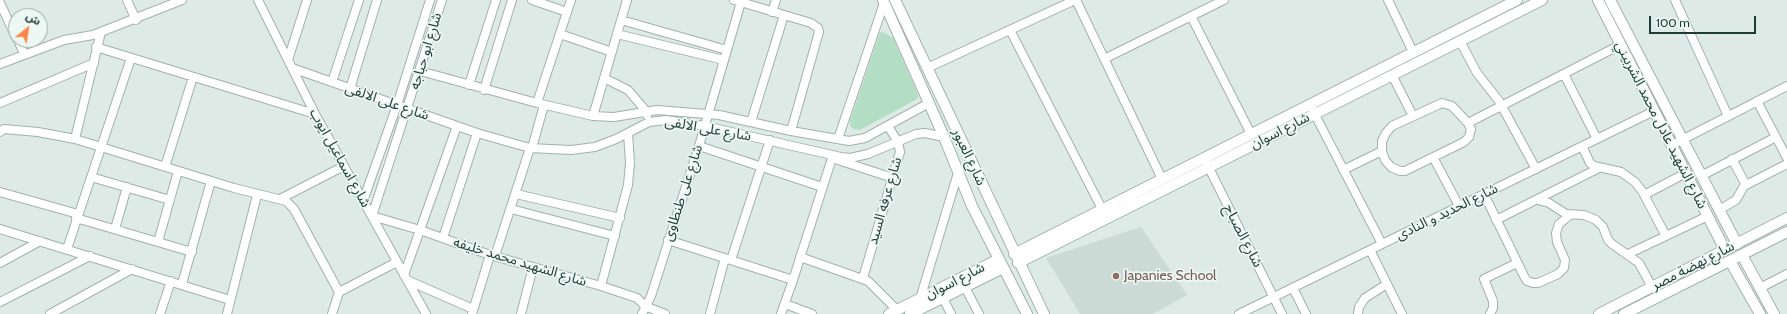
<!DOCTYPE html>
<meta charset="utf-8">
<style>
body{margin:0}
#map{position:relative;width:1787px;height:314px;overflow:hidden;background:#ddeae6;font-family:Cabin,"Noto Sans Arabic",sans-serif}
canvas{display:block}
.north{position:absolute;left:8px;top:8px;width:40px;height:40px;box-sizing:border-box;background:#edf7f3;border:1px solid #9aaca7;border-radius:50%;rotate:30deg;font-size:11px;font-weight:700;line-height:16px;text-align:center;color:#1e3b36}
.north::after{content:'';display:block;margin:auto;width:14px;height:18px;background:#fd8649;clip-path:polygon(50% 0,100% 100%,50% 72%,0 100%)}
.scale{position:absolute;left:1649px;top:16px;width:107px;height:18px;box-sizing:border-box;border:2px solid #1e3b36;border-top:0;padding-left:5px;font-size:12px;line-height:14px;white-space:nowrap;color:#1e3b36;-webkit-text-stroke:3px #edf7f3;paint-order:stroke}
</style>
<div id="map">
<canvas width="1787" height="314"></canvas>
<div class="north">ش</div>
<div class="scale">100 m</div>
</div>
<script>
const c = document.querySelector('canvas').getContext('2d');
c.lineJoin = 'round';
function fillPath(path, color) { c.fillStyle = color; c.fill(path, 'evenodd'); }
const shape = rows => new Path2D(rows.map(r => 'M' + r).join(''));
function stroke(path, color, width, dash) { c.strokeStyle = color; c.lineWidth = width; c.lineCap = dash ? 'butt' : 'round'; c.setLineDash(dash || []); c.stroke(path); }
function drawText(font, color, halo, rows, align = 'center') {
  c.font = font + ' Cabin,"Noto Sans Arabic",sans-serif'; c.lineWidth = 3.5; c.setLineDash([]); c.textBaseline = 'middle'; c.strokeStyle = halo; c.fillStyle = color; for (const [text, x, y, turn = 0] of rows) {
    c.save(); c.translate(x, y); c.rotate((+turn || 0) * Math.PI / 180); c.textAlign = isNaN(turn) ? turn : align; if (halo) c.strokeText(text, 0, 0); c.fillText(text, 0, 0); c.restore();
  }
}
fillPath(shape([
 [1141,227,1187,295,1153,314,1080,314,1046,258]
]), '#cbdad5');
fillPath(shape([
 [880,32,885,33,893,38,918,95,917,99,860,130,854,129,850,126,850,121]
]), '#b4dec3');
const minor = shape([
 [127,0,136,20],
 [258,0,315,114,426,314],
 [442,0,372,216,420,230,490,255,601,286,637,298,645,306,665,314],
 [532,0,567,12],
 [734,0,811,23,818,28,819,32,791,131],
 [1076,0,1162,179],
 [1388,0,1413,52],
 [1675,0,1728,116],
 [0,3,16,37],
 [772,12,776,0],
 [1191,16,1251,134],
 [621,20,727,50],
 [1010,30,1102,209],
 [560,34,612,52],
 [617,34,724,60],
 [18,40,24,54],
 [1460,41,1477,73,1499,101,1536,169],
 [96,47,315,114],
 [1104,59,1224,0],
 [288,60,307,0],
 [0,64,64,40,93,35,182,0],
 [292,68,477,133,530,148,571,150,595,147,616,139,649,122,666,120,705,126,841,157,850,158,868,154,916,134,925,133,944,137],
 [927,68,1075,0],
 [420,71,537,103,593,116,614,117,657,110,719,115,791,131,849,141,865,138,929,103],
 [1564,74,1597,139],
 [1392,75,1413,116],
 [604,78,628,90,646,111,647,115],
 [332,82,359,0],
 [469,85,496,0],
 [350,89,377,0],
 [484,90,512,0],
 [1757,101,1787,158],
 [0,103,94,63],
 [537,103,571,0],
 [1442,103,1452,106,1468,123,1471,129,1469,137,1464,142,1405,171,1400,171,1391,167,1385,160,1382,151,1382,141,1386,133,1392,126,1442,103],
 [1312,109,1382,244],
 [593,116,627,0],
 [751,122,784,15],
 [1468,123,1620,45],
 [0,132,4,129,38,132,75,139,234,188,286,201,294,209,339,292,332,314],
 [75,139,101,32],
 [838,139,884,3],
 [1672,145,1787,86],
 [699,146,822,187],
 [1582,146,1590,163,1594,166,1621,172,1635,182,1642,191,1666,236],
 [532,148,544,105],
 [1433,157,1459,206],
 [1732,159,1746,185],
 [838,160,893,178],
 [1206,162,1282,314],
 [165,167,193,77],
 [1343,170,1382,151],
 [1701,176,1776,137],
 [91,177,170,200],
 [0,192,78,214],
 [516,194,620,218],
 [1484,194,1524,276,1527,281,1533,283,1538,283,1558,274,1564,268,1565,260,1557,242,1556,233,1559,224,1570,215],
 [1644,195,1686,173],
 [280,199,344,166],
 [1538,200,1549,203,1566,214,1584,215,1596,220,1603,227,1608,240,1612,244,1639,263,1652,287],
 [363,201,397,105,430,0],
 [511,209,615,236],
 [1719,210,1736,200,1744,186,1787,164],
 [76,218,192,252],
 [1496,220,1599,168],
 [0,229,230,300],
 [115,229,127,187],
 [443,238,477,133],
 [668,240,793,280],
 [158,242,178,171],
 [67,249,131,58],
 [1370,250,1402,314],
 [1628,254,1708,216],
 [495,256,530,148],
 [800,257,868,281,897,310],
 [731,260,770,140],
 [0,263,40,241],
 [404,275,457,126],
 [863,278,900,152,898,142,888,126],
 [407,280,473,309],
 [182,284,211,181],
 [601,286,628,185,630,163,628,133],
 [965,287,979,314],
 [1293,288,1306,314],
 [1760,288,1787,274],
 [339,292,397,262],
 [943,298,951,314],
 [920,299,958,173],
 [0,302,90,256],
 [785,304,812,314],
 [50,314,132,269],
 [160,314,171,281],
 [227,314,257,195],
 [472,314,490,255],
 [521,314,533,267],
 [642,314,651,296,699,146,741,2],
 [710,314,725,258],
 [781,314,793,280,833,155],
 [1239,314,1654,111],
 [1358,314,1359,307,1365,298,1387,284],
 [1490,314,1493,308,1493,301,1484,279,1517,263]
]);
const tertiary = shape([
 [883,0,944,137,972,206,1027,314],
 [895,0,1044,314],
 [1598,0,1725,250],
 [1610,0,1737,244],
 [1014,254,1517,0],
 [1742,255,1774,314],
 [1730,261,1760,314],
 [1018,263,1542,0],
 [889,314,999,259],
 [910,314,1003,268],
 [1599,314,1787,218],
 [1624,314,1787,232]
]);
stroke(minor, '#a0b2ae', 10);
stroke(tertiary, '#a0b2ae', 12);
stroke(minor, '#fff', 8);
stroke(tertiary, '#fff', 10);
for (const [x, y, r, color] of [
 [1116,276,4,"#8d6e63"]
]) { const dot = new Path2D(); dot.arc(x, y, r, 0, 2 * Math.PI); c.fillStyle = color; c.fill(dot); stroke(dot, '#edf7f3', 1.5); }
drawText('14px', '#1e3b36', '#edf7f3', [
 ["شارع ابو حباجه",426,51,-73],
 ["شارع على الالفى",387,102,19],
 ["شارع الشهيد عادل محمد الشربيني",1661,125,63],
 ["شارع على الالفى",708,129,10],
 ["شارع اسوان",1280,131,-27],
 ["شارع العبور",969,157,65],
 ["شارع اسماعيل ايوب",340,158,61],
 ["شارع على طنطاوى",683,193,-72],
 ["شارع عرفه السيد",885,201,-74],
 ["شارع الحديد و النادى",1447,212,-26],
 ["شارع الصباح",1243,236,63],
 ["شارع الشهيد محمد خليفه",520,262,17],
 ["شارع نهضة مصر",1693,266,-27],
 ["شارع اسوان",955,281,-27]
]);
drawText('14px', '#785e54', '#edf7f3', [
 ["Japanies School",1124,276]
], 'left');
</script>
